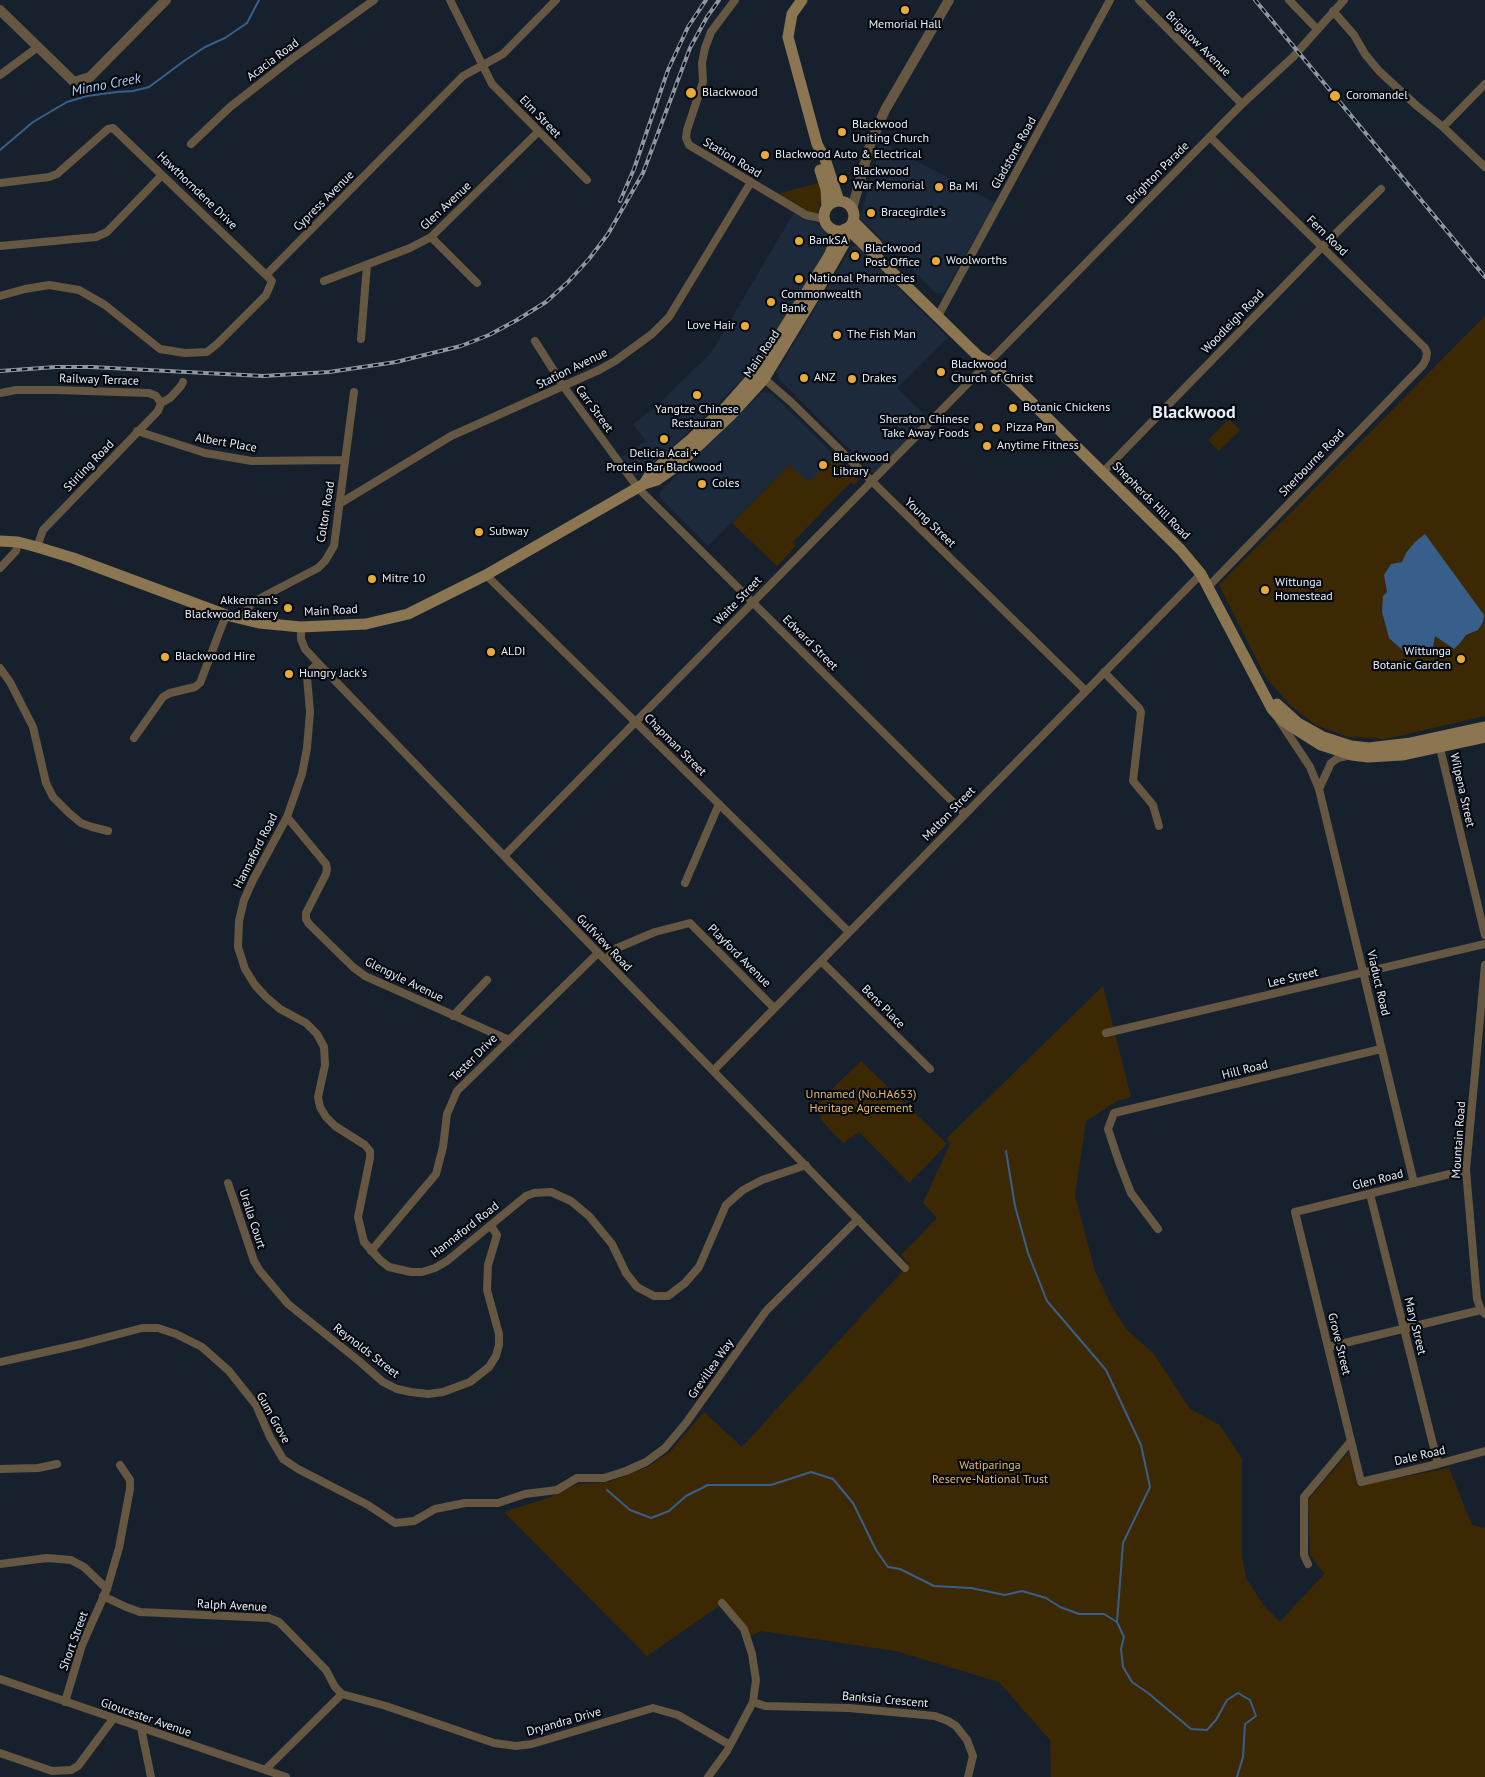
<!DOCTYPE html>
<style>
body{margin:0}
canvas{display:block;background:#16212d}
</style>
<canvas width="1485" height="1777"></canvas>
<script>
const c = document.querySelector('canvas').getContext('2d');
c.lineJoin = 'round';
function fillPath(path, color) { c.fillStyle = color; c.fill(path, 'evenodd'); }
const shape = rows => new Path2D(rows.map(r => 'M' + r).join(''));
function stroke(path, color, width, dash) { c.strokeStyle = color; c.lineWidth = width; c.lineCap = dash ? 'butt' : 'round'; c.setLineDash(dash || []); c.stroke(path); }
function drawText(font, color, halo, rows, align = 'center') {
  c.font = font + ' "PT Sans",sans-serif'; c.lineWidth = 4.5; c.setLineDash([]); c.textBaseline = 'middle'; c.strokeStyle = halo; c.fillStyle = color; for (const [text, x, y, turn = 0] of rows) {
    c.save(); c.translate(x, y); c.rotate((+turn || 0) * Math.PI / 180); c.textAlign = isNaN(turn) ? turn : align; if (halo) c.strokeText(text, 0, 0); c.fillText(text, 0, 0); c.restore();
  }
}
fillPath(shape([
 [881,142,995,203,944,293,937,294,860,218],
 [795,211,831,232,832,242,755,364,740,382,664,455,635,477,622,457,646,441,633,424,653,409,711,353],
 [852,246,857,246,948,338,897,388,928,419,874,474,778,378,777,372],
 [762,392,772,394,835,456,809,483,789,465,708,546,660,498,660,492]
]), '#1c2a3c');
fillPath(shape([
 [821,182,821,201,817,215,808,213,778,194],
 [1485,316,1485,716,1386,739,1348,737,1316,725,1290,705,1266,678,1219,585],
 [1229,419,1240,430,1219,451,1208,440],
 [835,456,857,478,858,481,854,485,851,482,793,542,796,546,777,566,732,523,789,465,809,482],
 [1103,986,1131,1097,1117,1101,1086,1121,1075,1196,1095,1271,1110,1303,1126,1329,1154,1354,1190,1409,1220,1425,1242,1459,1242,1556,1246,1578,1264,1606,1280,1622,1324,1574,1310,1555,1308,1500,1349,1452,1357,1486,1449,1468,1472,1525,1485,1528,1485,1777,1051,1777,1050,1740,999,1682,896,1651,761,1631,751,1636,725,1602,647,1656,504,1512,551,1497,577,1484,609,1482,648,1467,671,1451,704,1412,742,1447,909,1264,901,1255,937,1218,923,1203,950,1144,947,1138],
 [861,1061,947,1144,909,1183,859,1132,843,1143,823,1122,817,1104]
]), '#3c2903');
fillPath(shape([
 [1425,534,1484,615,1483,622,1478,630,1466,635,1460,643,1454,649,1435,636,1433,647,1421,656,1409,656,1389,638,1382,612,1383,596,1387,592,1384,575,1391,564,1402,562,1406,553,1415,542]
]), '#385f8b');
stroke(shape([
 [0,150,33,122,67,102,87,96,117,92,133,91,149,87,184,61,205,47,225,38,247,23,259,0],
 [1006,1151,1015,1206,1028,1253,1047,1301,1106,1370,1141,1445,1150,1487,1123,1543,1117,1622],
 [607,1490,630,1510,651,1518,669,1511,686,1496,708,1485,771,1485,811,1472,833,1479,853,1503,876,1550,888,1567,900,1569,934,1586,971,1588,1005,1595,1022,1591,1046,1598,1060,1607,1079,1614,1104,1614,1117,1622,1124,1637,1121,1649,1123,1667,1132,1682,1148,1693,1191,1729,1207,1730,1216,1720,1227,1700,1238,1693,1250,1700,1256,1716,1245,1724,1243,1757,1237,1777]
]), '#385f8b', 2);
stroke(shape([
 [450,0,492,84,587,180],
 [735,0,711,32,705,48,702,63,703,82,687,130,686,138,689,145,806,215,824,219],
 [1139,0,1242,104],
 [1289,0,1317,29],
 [1333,11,1354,35,1365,54,1379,71,1417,106,1443,127,1485,167],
 [0,75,38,47],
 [1443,127,1485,84],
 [191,144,230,107,289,61,374,0],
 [0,183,49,177,57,174,108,129,113,128,266,275],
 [431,237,477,283],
 [0,246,96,237,107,232,162,175],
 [324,281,410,248,431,237,538,132],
 [0,296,25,289,49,285,79,290,105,305,160,349,185,353,207,352,217,344,266,295,272,281,266,275,463,76,503,54,556,0],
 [938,316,1110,0],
 [361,339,367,265],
 [535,341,564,387,638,488,965,814],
 [761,376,791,402,1086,691],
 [0,393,16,390,56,390,149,393,156,396,161,403],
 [161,403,170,398,181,386,183,382],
 [137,431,205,453,252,461,344,460],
 [1103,472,1322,247,1381,189],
 [339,504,451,436,599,370,615,361,652,334,669,317,751,182],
 [37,547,43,530,158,411,161,403],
 [0,568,16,551,18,542],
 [486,575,849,932],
 [1208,587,1423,365,1426,359,1427,353,1425,348,1210,137],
 [243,620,251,603,318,568,325,561,334,546,354,392],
 [301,627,301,639,305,649,318,663,504,856,905,1268],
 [318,663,310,671,307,677,310,712,307,748,302,774,287,817,253,880,244,900,239,921,238,947,245,969,255,985,266,997,280,1009,306,1023,317,1034,324,1047,325,1065,318,1097,320,1107,326,1117,335,1126,365,1145,370,1151,370,1158,358,1217,364,1242,380,1260,389,1267,411,1272,422,1272,435,1268,447,1261,526,1196,534,1193,551,1192,571,1201,589,1216,612,1244,626,1273,637,1287,654,1296,668,1296,685,1283,699,1267,726,1205,743,1190,762,1180,806,1165],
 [0,668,10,682,33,727,46,783,53,797,69,813,81,823,92,827,108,831],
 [1104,672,1139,708,1141,712,1133,781,1153,805,1159,826],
 [1279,720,1310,767,1319,789,1414,1183],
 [134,738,163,697,170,693,195,687,200,683,226,615],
 [1439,744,1485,935],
 [1319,789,1331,763,1338,758,1351,755],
 [287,817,326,864,327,869,326,874,306,913,306,919,309,924,353,967,365,976,509,1040],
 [504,856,1242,104,1293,57,1344,0],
 [685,883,719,804],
 [605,960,617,948,655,932,690,923,774,1008],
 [821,961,930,1069],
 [1485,965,1466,1170,1477,1299,1481,1310,1485,1314],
 [453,1016,487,980],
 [1106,1033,1485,944],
 [713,1071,1201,574],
 [1466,1170,1295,1212,1361,1482,1438,1464,1485,1451],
 [228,1183,254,1261,260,1271,288,1304,359,1361,383,1382,397,1389,411,1392,428,1394,443,1392,470,1382,489,1367,496,1356,499,1345,499,1334,487,1290,488,1265,497,1235,491,1226],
 [1370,1194,1438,1464],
 [1158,1229,1131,1193,1119,1162,1108,1129,1114,1113,1381,1049],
 [371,1251,436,1174,443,1147,447,1114,457,1091,598,953],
 [1328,1347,1481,1310],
 [0,1362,81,1344,142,1328,158,1328,176,1334,202,1347,229,1371,256,1405,270,1437,283,1459,298,1469,368,1505,395,1523,414,1521,435,1509,465,1503,498,1503,525,1494,557,1490,577,1478,604,1478,626,1471,646,1462,665,1448,686,1423,766,1311,858,1219],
 [0,1469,38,1468,57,1464],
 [0,1564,47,1558,71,1560,84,1567,107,1589],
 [1308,1564,1304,1555,1304,1497,1351,1441],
 [103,1596,126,1607,140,1612,269,1618,279,1622,326,1670,335,1687,342,1694,265,1770],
 [0,1679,286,1777],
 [342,1694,386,1706,494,1743,516,1746,532,1744,653,1708,678,1715,730,1745],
 [65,1702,82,1645,107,1589,119,1548,130,1489,130,1480,120,1465],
 [753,1702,765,1706,849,1708,935,1716,948,1721,956,1726,967,1740,973,1756,968,1777],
 [141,1728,151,1777],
 [0,1753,52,1771,71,1770,78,1766,113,1719],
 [708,1777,727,1751,753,1702,756,1680,752,1654,744,1629,722,1603]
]), '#655741', 8);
stroke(shape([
 [0,10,74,82,90,77,166,0],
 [852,209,871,142,885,110,949,0]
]), '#655741', 10);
stroke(shape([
 [802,0,792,14,788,37,817,144,825,159,839,201],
 [820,170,826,189,827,207],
 '824 216a15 15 0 1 1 30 0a15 15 0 1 1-30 0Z',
 [853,221,877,245],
 [847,228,978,356,988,362,1014,385,1181,550,1201,574,1272,709,1283,721,1321,745,1352,755,1368,757,1402,755,1485,737],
 [644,484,651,473,689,441,727,406,757,372,829,256,834,244,834,230],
 [0,541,18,542,37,547,73,558,226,615,259,623,301,627,366,624,408,614,486,575,644,484,657,480,677,466,731,415,764,379,812,300,844,244,845,229],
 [1277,704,1298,723,1323,737,1351,746,1369,748,1411,743,1485,727]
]), '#8c7652', 11);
const rail = shape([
 [1255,0,1485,277],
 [620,201,634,169,668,70,688,27,706,0],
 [0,371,56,367,91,367,263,376,329,372,396,362,461,346,489,335,517,320,546,302,568,282,589,259,608,234,643,173,690,48,707,17,719,0]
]);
stroke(rail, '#8f97a2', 4);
stroke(rail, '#060a10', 2, [5.5]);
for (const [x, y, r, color] of [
 [905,10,5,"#e8ab37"],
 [691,93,6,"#e8ab37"],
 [1335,96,6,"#e8ab37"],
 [842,132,5,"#e8ab37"],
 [765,155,5,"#e8ab37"],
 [843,179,5,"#e8ab37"],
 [939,187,5,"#e8ab37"],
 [871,213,5,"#e8ab37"],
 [799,241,5,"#e8ab37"],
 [855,256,5,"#e8ab37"],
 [936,261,5,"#e8ab37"],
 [799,279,5,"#e8ab37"],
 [771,302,5,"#e8ab37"],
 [745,326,5,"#e8ab37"],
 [837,335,5,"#e8ab37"],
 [941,372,5,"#e8ab37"],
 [804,378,5,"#e8ab37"],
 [852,379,5,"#e8ab37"],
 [697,395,5,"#e8ab37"],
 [1013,408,5,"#e8ab37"],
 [979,427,5,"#e8ab37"],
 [996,428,5,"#e8ab37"],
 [664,439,5,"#e8ab37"],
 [987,446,5,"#e8ab37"],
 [823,465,5,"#e8ab37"],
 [702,484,5,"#e8ab37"],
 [479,532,5,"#e8ab37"],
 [372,579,5,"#e8ab37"],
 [1265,590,5,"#e8ab37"],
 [288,608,5,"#e8ab37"],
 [491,652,5,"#e8ab37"],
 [165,657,5,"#e8ab37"],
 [1461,659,5,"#e8ab37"],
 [289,674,5,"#e8ab37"]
]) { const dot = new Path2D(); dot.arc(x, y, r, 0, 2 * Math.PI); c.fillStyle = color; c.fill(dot); stroke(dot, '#060a10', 2); }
drawText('12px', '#e6edf6', '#060a10', [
 ["Memorial Hall",905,25,"center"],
 ["Blackwood",702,93],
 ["Coromandel",1346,96],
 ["Blackwood",852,125],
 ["Uniting Church",852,139],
 ["Blackwood Auto & Electrical",775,155],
 ["Blackwood",853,172],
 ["War Memorial",853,186],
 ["Ba Mi",949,187],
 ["Bracegirdle's",881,213],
 ["BankSA",809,241],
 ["Blackwood",865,249],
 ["Post Office",865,263],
 ["Woolworths",946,261],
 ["National Pharmacies",809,279],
 ["Commonwealth",781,295],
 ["Bank",781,309],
 ["Love Hair",735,326,"right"],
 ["The Fish Man",847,335],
 ["Blackwood",951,365],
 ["Church of Christ",951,379],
 ["ANZ",814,378],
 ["Drakes",862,379],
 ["Botanic Chickens",1023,408],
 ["Yangtze Chinese",697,410,"center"],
 ["Restauran",697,424,"center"],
 ["Sheraton Chinese",969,420,"right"],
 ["Take Away Foods",969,434,"right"],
 ["Pizza Pan",1006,428],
 ["Anytime Fitness",997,446],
 ["Delicia Acai +",664,454,"center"],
 ["Protein Bar Blackwood",664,468,"center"],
 ["Blackwood",833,458],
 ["Library",833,472],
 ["Coles",712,484],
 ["Subway",489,532],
 ["Mitre 10",382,579],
 ["Wittunga",1275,583],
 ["Homestead",1275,597],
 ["Akkerman's",278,601,"right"],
 ["Blackwood Bakery",278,615,"right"],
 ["ALDI",501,652],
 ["Wittunga",1451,652,"right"],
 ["Botanic Garden",1451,666,"right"],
 ["Blackwood Hire",175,657],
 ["Hungry Jack's",299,674]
], 'left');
drawText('12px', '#e6edf6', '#060a10', [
 ["Brigalow Avenue",1198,44,45],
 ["Acacia Road",273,60,-37],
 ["Elm Street",540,117,46],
 ["Gladstone Road",1014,153,-61],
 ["Station Road",732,158,31],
 ["Brighton Parade",1158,173,-45],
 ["Hawthorndene Drive",197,191,44],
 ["Cypress Avenue",324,201,-45],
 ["Glen Avenue",446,206,-43],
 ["Fern Road",1327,236,44],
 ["Woodleigh Road",1233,322,-46],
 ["Main Road",762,354,-56],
 ["Station Avenue",572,369,-26],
 ["Railway Terrace",99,380,2],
 ["Carr Street",594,409,54],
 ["Albert Place",226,443,10],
 ["Sherbourne Road",1312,463,-46],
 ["Stirling Road",89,466,-46],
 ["Shepherds Hill Road",1151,501,45],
 ["Colton Road",326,512,-81],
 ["Young Street",930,523,44],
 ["Waite Street",738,601,-46],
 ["Main Road",331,611,-3],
 ["Edward Street",810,643,45],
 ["Chapman Street",675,745,45],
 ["Wilpena Street",1462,790,77],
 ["Melton Street",949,814,-46],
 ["Hannaford Road",256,851,-63],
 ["Gulfview Road",604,943,46],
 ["Playford Avenue",739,956,45],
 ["Lee Street",1293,978,-13],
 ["Glengyle Avenue",404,980,26],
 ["Viaduct Road",1378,983,77],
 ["Bens Place",883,1007,45],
 ["Tester Drive",474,1058,-45],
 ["Hill Road",1245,1070,-14],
 ["Mountain Road",1459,1140,-86],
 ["Glen Road",1378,1180,-14],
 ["Uralla Court",252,1219,72],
 ["Hannaford Road",465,1230,-38],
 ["Mary Street",1415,1326,76],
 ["Grove Street",1339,1344,76],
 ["Reynolds Street",366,1351,38],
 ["Grevillea Way",711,1369,-55],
 ["Gum Grove",273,1418,61],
 ["Dale Road",1420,1456,-13],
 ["Ralph Avenue",232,1606,3],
 ["Short Street",74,1641,-70],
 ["Banksia Crescent",885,1700,5],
 ["Gloucester Avenue",146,1718,19],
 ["Dryandra Drive",564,1722,-16]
]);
drawText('12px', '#e8b865', '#060a10', [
 ["Unnamed (No.HA653)",861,1095],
 ["Heritage Agreement",861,1109],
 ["Watiparinga",990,1466],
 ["Reserve-National Trust",990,1480]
]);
drawText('italic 14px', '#afd1fb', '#060a10', [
 ["Minno Creek",106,85,-11]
]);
drawText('bold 18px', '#e6edf6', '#060a10', [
 ["Blackwood",1194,413]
]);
</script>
